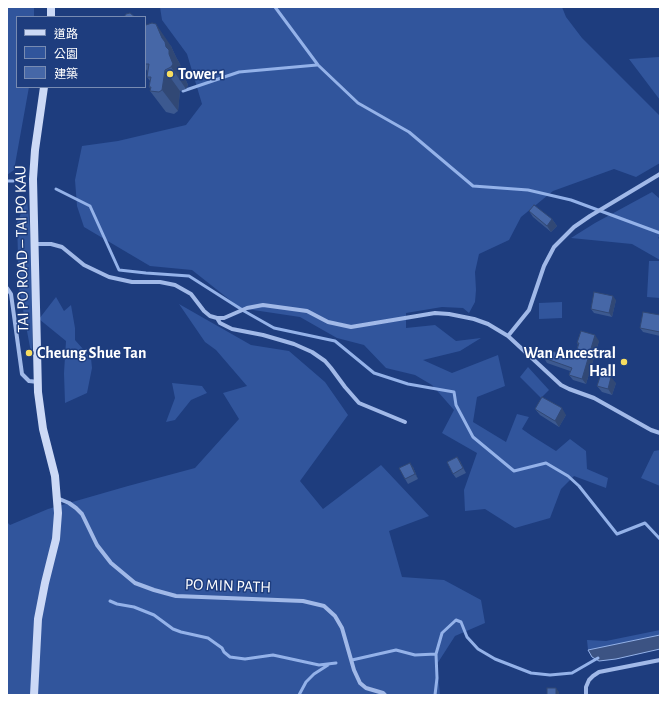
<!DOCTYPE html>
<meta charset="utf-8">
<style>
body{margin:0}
#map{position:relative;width:667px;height:702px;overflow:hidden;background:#1e3d7e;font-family:"Alegreya Sans","Noto Sans TC",sans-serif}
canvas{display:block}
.frame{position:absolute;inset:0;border:8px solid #fff;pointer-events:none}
.legend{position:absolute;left:16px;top:16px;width:130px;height:72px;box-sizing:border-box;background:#1e3d7e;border:1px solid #788bb2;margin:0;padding:5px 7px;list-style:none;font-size:12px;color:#fff}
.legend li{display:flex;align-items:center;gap:8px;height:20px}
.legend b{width:20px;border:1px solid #788bb2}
</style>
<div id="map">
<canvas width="667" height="702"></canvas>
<div class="frame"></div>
<ul class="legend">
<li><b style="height:5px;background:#ccd9f6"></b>道路</li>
<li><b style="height:11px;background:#31559c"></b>公園</li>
<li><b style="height:11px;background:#4667a7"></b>建築</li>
</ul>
</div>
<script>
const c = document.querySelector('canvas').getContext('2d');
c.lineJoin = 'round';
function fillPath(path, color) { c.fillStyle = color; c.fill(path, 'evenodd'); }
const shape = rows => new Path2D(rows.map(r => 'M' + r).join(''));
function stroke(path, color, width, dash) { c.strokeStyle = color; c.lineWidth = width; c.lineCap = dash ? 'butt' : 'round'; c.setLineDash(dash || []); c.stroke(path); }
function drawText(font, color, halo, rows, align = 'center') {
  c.font = font + ' "Alegreya Sans",sans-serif'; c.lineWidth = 3; c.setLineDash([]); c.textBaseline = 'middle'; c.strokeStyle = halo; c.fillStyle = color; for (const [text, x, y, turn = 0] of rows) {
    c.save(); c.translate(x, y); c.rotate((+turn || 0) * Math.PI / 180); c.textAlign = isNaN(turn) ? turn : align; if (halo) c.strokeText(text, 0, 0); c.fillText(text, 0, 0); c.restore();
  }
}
fillPath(shape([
 [7,7,34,7,34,17,17,17,17,87,29,87,14,170,7,175],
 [160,7,562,7,566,17,582,38,660,116,660,163,636,177,614,169,553,191,521,217,509,240,479,254,475,272,476,290,475,302,469,313,463,308,442,307,406,313,406,328,435,325,456,341,481,338,460,351,423,360,452,373,498,355,505,386,477,397,473,422,506,442,517,414,529,417,522,429,532,436,556,451,570,439,586,451,587,469,608,478,606,488,574,476,561,489,550,518,515,528,485,509,465,511,464,490,477,453,442,433,454,410,432,385,415,375,386,368,364,345,337,338,300,317,240,308,192,270,150,266,84,227,77,206,75,180,82,146,118,141,186,125,202,104,187,54,162,20],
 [660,40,660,100,629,59,659,57],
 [652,192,660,199,660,236,658,238,660,239,660,260,632,244,571,238,595,223],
 [27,199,30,228,33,281,32,358,19,288,17,223],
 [649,261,660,261,660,298,647,297],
 [56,297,64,311,71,305,75,328,75,340,91,358,92,368,87,393,65,403,64,373,66,341,39,319],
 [562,302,562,318,539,319,539,303],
 [179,304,251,345,289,351,325,382,348,415,300,481,323,509,381,465,429,516,389,531,402,577,444,580,481,600,485,623,455,636,437,664,440,695,7,695,7,522,10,525,48,509,128,486,195,468,239,419,223,393,247,386,216,350,205,342],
 [528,367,549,390,541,398,520,377],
 [172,383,202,386,207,393,191,400,175,420,166,422,175,398],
 [660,450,660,486,641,478,654,451],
 [660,630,660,635,588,650,587,640,606,641]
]), '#31559c');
const water = shape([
 [660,635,660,649,616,659,599,661,592,657,588,650,660,635]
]);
fillPath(water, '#3c5383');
stroke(water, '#94b2e9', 1);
stroke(shape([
 [275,7,318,65,358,103,409,132,473,186,528,190,571,200,660,233],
 [183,91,239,72,317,65],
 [7,181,13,181],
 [56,189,90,206,119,270,146,273,189,276,244,311,274,328,335,341,374,373,408,384,454,392,456,405,473,437,514,471,546,463,568,476,579,486,617,534,645,523,660,539],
 [110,601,117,604,134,607,154,615,173,629,181,632,208,638,222,648,224,652,230,657,245,659,273,655,319,665,336,663],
 [352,660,396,650,415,655,436,654],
 [299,695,306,682,314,674,328,665],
 [435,695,437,678,436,654,442,633,456,620,461,622,467,637,478,649,495,659,531,673,550,675,572,673,598,658]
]), '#94b2e9', 3);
stroke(shape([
 [36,244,51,244,62,247,84,265,109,277,132,282,160,282,175,285,191,294,204,311,210,316,217,318,224,318,247,308,263,305,307,311,328,322,351,327,435,313,449,314,474,319,488,324,508,336,561,385,569,389,594,398,651,430,660,433],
 [7,288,11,294,22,374,29,381,38,382],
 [217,318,220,323,232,329,263,335,294,344,312,352,325,361,331,368,345,387,359,403,405,422],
 [508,336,529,310,544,266,554,247,574,227,590,216,660,174],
 [57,498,69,503,76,508,82,514,97,545,111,563,135,583,154,590,176,596,303,601,324,606,335,616,342,628,354,670,360,683,366,688,383,693,385,695],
 [586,695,586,687,589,680,593,676,599,672,660,660]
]), '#a1b9e8', 4);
stroke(shape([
 [51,7,51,17],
 [34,695,38,619,45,583,56,539,58,513,55,476,43,429,38,392,33,179,35,150,44,87]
]), '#ccd9f6', 8);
fillPath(shape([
 [145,24,171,46,176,57,180,64,181,68,184,72,184,76,188,85,186,89,180,91,178,111,174,114,166,112,150,91,151,89,149,87,150,81,147,77,148,72,145,68],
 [529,211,552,219,557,226,551,232,533,217],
 [616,300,612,317,594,313,591,309],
 [660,315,660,336,643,332,640,328],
 [599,341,586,384,573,380,569,375,570,371,547,363,544,358,574,359,578,345,577,343],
 [616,383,612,395,602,392,597,386],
 [535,409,566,415,559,427,540,415],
 [457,457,460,461,466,473,456,478,453,474],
 [413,467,418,479,408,484,405,479]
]), '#3c5990');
fillPath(shape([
 [156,24,171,46,176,57,180,64,181,68,184,72,184,76,188,85,186,89,171,67,166,47],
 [165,70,180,91,178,111,162,90],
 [552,219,557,226,551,232,547,226],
 [613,296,616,300,612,317,609,313],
 [595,335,599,341,586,384,582,379],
 [611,377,616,383,612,395,608,389],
 [562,408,566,415,559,427,555,421],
 [457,457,460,461,466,473,463,468],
 [410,463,413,467,418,479,415,474],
 [556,688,559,692,559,695,556,695]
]), '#314875');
const building = shape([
 [130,13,135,17,124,17,126,14,130,13],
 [152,23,156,24,162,38,165,42,166,47,169,50,169,54,173,64,171,67,165,70,162,90,159,92,150,91,151,87,149,87,151,77,147,77,149,64,145,64,145,24,146,25,152,23],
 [534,205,552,219,547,226,529,211,534,205],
 [594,292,613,296,609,313,591,309,594,292],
 [643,312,660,315,660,332,640,328,643,312],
 [581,331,595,335,582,379,569,375,572,368,544,358,547,349,574,359,579,343,577,343,581,331],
 [601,374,611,377,608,389,597,386,601,374],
 [542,397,562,408,555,421,535,409,542,397],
 [457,457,463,468,453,474,447,462,457,457],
 [410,463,415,474,405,479,399,468,410,463],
 [547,688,556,688,556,695,547,695,547,688]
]);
fillPath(building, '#4667a7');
stroke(building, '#314875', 1);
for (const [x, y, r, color] of [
 [170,74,4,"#f7dd60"],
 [29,353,4,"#f7dd60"],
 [624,362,4,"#f7dd60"]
]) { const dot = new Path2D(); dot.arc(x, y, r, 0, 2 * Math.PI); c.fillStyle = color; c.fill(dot); stroke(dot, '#1e3d7e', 1.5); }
drawText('bold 16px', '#fff', '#1e3d7e', [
 ["Tower 1",178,74],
 ["Cheung Shue Tan",37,353],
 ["Wan Ancestral",616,353,"right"],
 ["Hall",616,371,"right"]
], 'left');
drawText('16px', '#fff', '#1e3d7e', [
 ["TAI PO ROAD – TAI PO KAU",22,249,-91],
 ["PO MIN PATH",228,586,2]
]);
</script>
